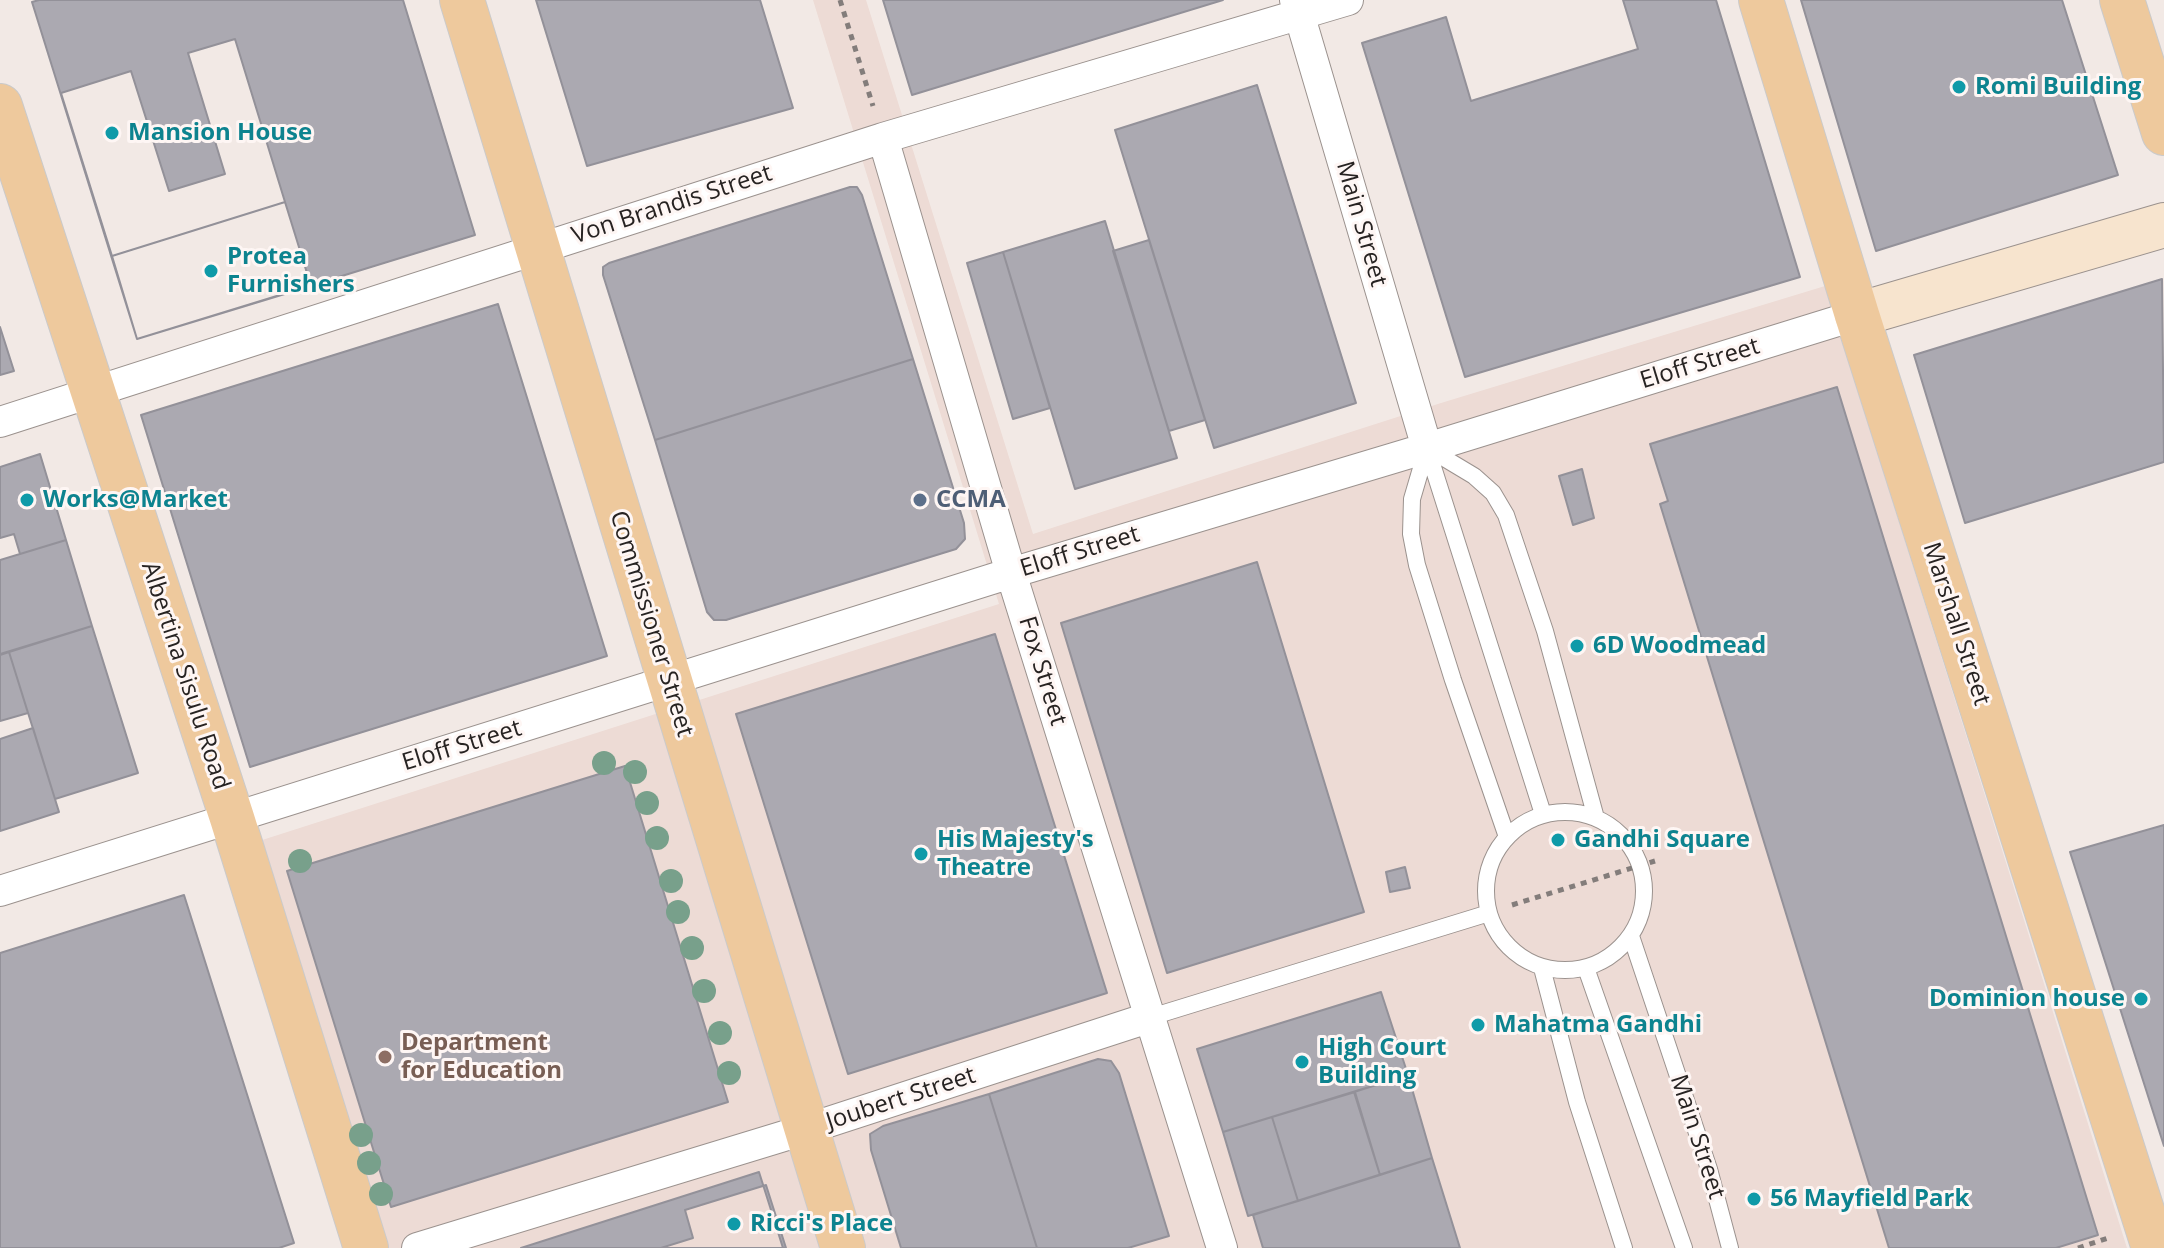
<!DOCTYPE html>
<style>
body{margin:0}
canvas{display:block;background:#f2e9e5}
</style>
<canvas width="2164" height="1248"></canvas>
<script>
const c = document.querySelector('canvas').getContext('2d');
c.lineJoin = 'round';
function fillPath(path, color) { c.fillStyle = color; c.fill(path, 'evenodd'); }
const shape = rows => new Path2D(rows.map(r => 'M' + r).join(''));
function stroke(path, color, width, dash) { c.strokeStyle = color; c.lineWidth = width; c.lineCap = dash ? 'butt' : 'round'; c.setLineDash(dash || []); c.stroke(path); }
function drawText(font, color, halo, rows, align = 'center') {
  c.font = font + ' "Open Sans",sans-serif'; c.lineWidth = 6; c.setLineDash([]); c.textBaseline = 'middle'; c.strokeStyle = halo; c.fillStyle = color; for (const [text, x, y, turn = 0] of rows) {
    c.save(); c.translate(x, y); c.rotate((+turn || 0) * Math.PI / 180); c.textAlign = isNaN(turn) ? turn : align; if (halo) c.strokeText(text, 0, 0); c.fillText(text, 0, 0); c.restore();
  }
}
fillPath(shape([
 [813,0,866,0,1033,534,1441,403,1825,286,2127,1248,354,1248,231,850,999,604]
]), '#eddbd5');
const building = shape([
 [39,0,403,0,475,235,137,339,32,2,39,0],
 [536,0,760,0,793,108,587,166,536,0],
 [883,0,1223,0,912,95,883,0],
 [1623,0,1716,0,1800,277,1465,377,1362,43,1446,17,1471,101,1638,49,1623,0],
 [1801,0,2062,0,2118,175,1876,251,1801,0],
 [235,39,285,202,112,256,61,93,131,71,169,191,225,174,188,53,235,39],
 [1257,85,1356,403,1214,448,1115,130,1257,85],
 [850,187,857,187,862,195,913,359,655,440,603,275,603,267,609,263,850,187],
 [285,202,311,286,137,339,112,256,285,202],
 [1105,221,1177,458,1075,489,1003,252,1105,221],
 [1149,240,1205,420,1169,431,1113,251,1149,240],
 [1003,252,1050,408,1013,419,967,263,1003,252],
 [2162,279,2164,462,1965,523,1914,355,2162,279],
 [498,304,607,656,250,767,141,415,498,304],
 [0,327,14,371,0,375,0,327],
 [913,359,964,523,965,539,956,549,726,620,714,620,707,612,655,440,913,359],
 [1837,387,2098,1235,2056,1248,1889,1248,1660,504,1668,501,1650,444,1837,387],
 [40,454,66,540,20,554,14,534,0,538,0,467,40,454],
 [1582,469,1594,518,1573,525,1559,476,1582,469],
 [66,540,92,626,0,654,0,560,66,540],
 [1257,562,1364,912,1167,973,1061,623,1257,562],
 [92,626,138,773,55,799,9,652,92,626],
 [995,634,1107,993,848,1074,736,714,995,634],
 [9,652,28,713,0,721,0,655,9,652],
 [33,728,59,812,0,831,0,739,33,728],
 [625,766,728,1102,391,1207,287,871,625,766],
 [2164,825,2164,1146,2070,852,2164,825],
 [1405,867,1410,888,1390,892,1386,872,1405,867],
 [184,895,294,1243,279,1248,0,1248,0,953,184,895],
 [1381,992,1408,1075,1223,1132,1197,1049,1381,992],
 [1098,1059,1111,1061,1119,1073,1169,1236,1128,1248,1037,1248,989,1094,1098,1059],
 [1408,1075,1432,1158,1380,1175,1354,1092,1408,1075],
 [1355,1092,1380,1175,1298,1201,1272,1117,1355,1092],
 [989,1094,1037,1248,901,1248,871,1150,870,1134,883,1126,989,1094],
 [1272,1117,1298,1201,1248,1216,1223,1132,1272,1117],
 [1432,1158,1460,1248,1263,1248,1253,1215,1432,1158],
 [759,1172,783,1248,521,1248,759,1172],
 [766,1185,786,1248,661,1248,693,1238,685,1210,766,1185]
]);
fillPath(building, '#aba9b1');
stroke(building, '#939199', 2);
const lane = shape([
 [1427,448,1412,499,1411,534,1417,565,1453,680,1507,837],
 [1427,448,1543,814],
 [1429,449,1474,476,1493,493,1506,515,1545,631,1596,818],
 '1486 891a79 79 0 1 1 158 0a79 79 0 1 1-158 0Z',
 [1631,936,1709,1169,1730,1248],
 [1542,968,1577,1102,1624,1248],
 [1586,968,1684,1248],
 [1151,1017,1489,913]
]);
const street = shape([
 [1295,0,1427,448],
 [883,138,1011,573,1222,1248],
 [0,422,883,138,1348,0],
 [0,891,1011,573,1427,448,1857,315],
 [417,1248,807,1129,1151,1017]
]);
const secondary = shape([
 [1857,315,2164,225]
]);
const primary = shape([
 [462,0,843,1248],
 [1761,0,1857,315,2154,1248],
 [2122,0,2164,133],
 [0,106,232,818,366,1248]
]);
stroke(lane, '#9b928e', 18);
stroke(street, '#9b928e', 32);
stroke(secondary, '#9b928e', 46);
stroke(primary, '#cbcaca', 46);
stroke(shape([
 [840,0,873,106],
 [1512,905,1655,861],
 [2078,1248,2111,1237]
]), '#837d7b', 5, [6, 6]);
stroke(lane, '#fff', 16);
stroke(street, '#fff', 30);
stroke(secondary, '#f7e4ce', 44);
stroke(primary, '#eec99d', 44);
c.fillStyle = '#78a08b';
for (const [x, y] of [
 [604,763],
 [635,772],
 [647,803],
 [657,838],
 [300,861],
 [671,881],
 [678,912],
 [692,948],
 [704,991],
 [720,1033],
 [729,1073],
 [361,1135],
 [369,1163],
 [381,1194]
]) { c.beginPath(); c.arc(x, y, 12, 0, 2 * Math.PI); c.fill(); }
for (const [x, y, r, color] of [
 [1959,87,8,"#0f9aa8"],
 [112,133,8,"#0f9aa8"],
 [211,271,8,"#0f9aa8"],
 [27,500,8,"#0f9aa8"],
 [920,500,8,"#5c6f8a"],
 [1577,646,8,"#0f9aa8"],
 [1558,840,8,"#0f9aa8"],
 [921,854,8,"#0f9aa8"],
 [2141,999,8,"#0f9aa8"],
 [1478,1025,8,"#0f9aa8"],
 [385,1057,8,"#8d6e63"],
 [1302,1062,8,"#0f9aa8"],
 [1754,1199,8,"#0f9aa8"],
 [734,1224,8,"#0f9aa8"]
]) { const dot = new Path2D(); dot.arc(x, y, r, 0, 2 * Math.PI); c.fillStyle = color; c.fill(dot); stroke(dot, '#fef6f4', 3); }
drawText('bold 24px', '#0d838f', '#fef6f4', [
 ["Romi Building",1975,87],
 ["Mansion House",128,133],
 ["Protea",227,257],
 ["Furnishers",227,285],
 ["Works@Market",43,500],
 ["6D Woodmead",1593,646],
 ["His Majesty's",937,840],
 ["Theatre",937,868],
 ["Gandhi Square",1574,840],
 ["Dominion house",2125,999,"right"],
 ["Mahatma Gandhi",1494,1025],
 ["High Court",1318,1048],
 ["Building",1318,1076],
 ["56 Mayfield Park",1770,1199],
 ["Ricci's Place",750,1224]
], 'left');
drawText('24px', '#272322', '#fef6f4', [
 ["Von Brandis Street",672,205,-18],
 ["Main Street",1361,224,74],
 ["Eloff Street",1700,364,-17],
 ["Eloff Street",1080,552,-17],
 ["Commissioner Street",651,624,73],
 ["Marshall Street",1956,624,72],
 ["Fox Street",1042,671,73],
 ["Albertina Sisulu Road",185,676,72],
 ["Eloff Street",462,746,-17],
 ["Joubert Street",901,1099,-18],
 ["Main Street",1697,1137,72]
]);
drawText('bold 24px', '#4e5e75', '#fef6f4', [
 ["CCMA",936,500]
], 'left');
drawText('bold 24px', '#785e54', '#fef6f4', [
 ["Department",401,1043],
 ["for Education",401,1071]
], 'left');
</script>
